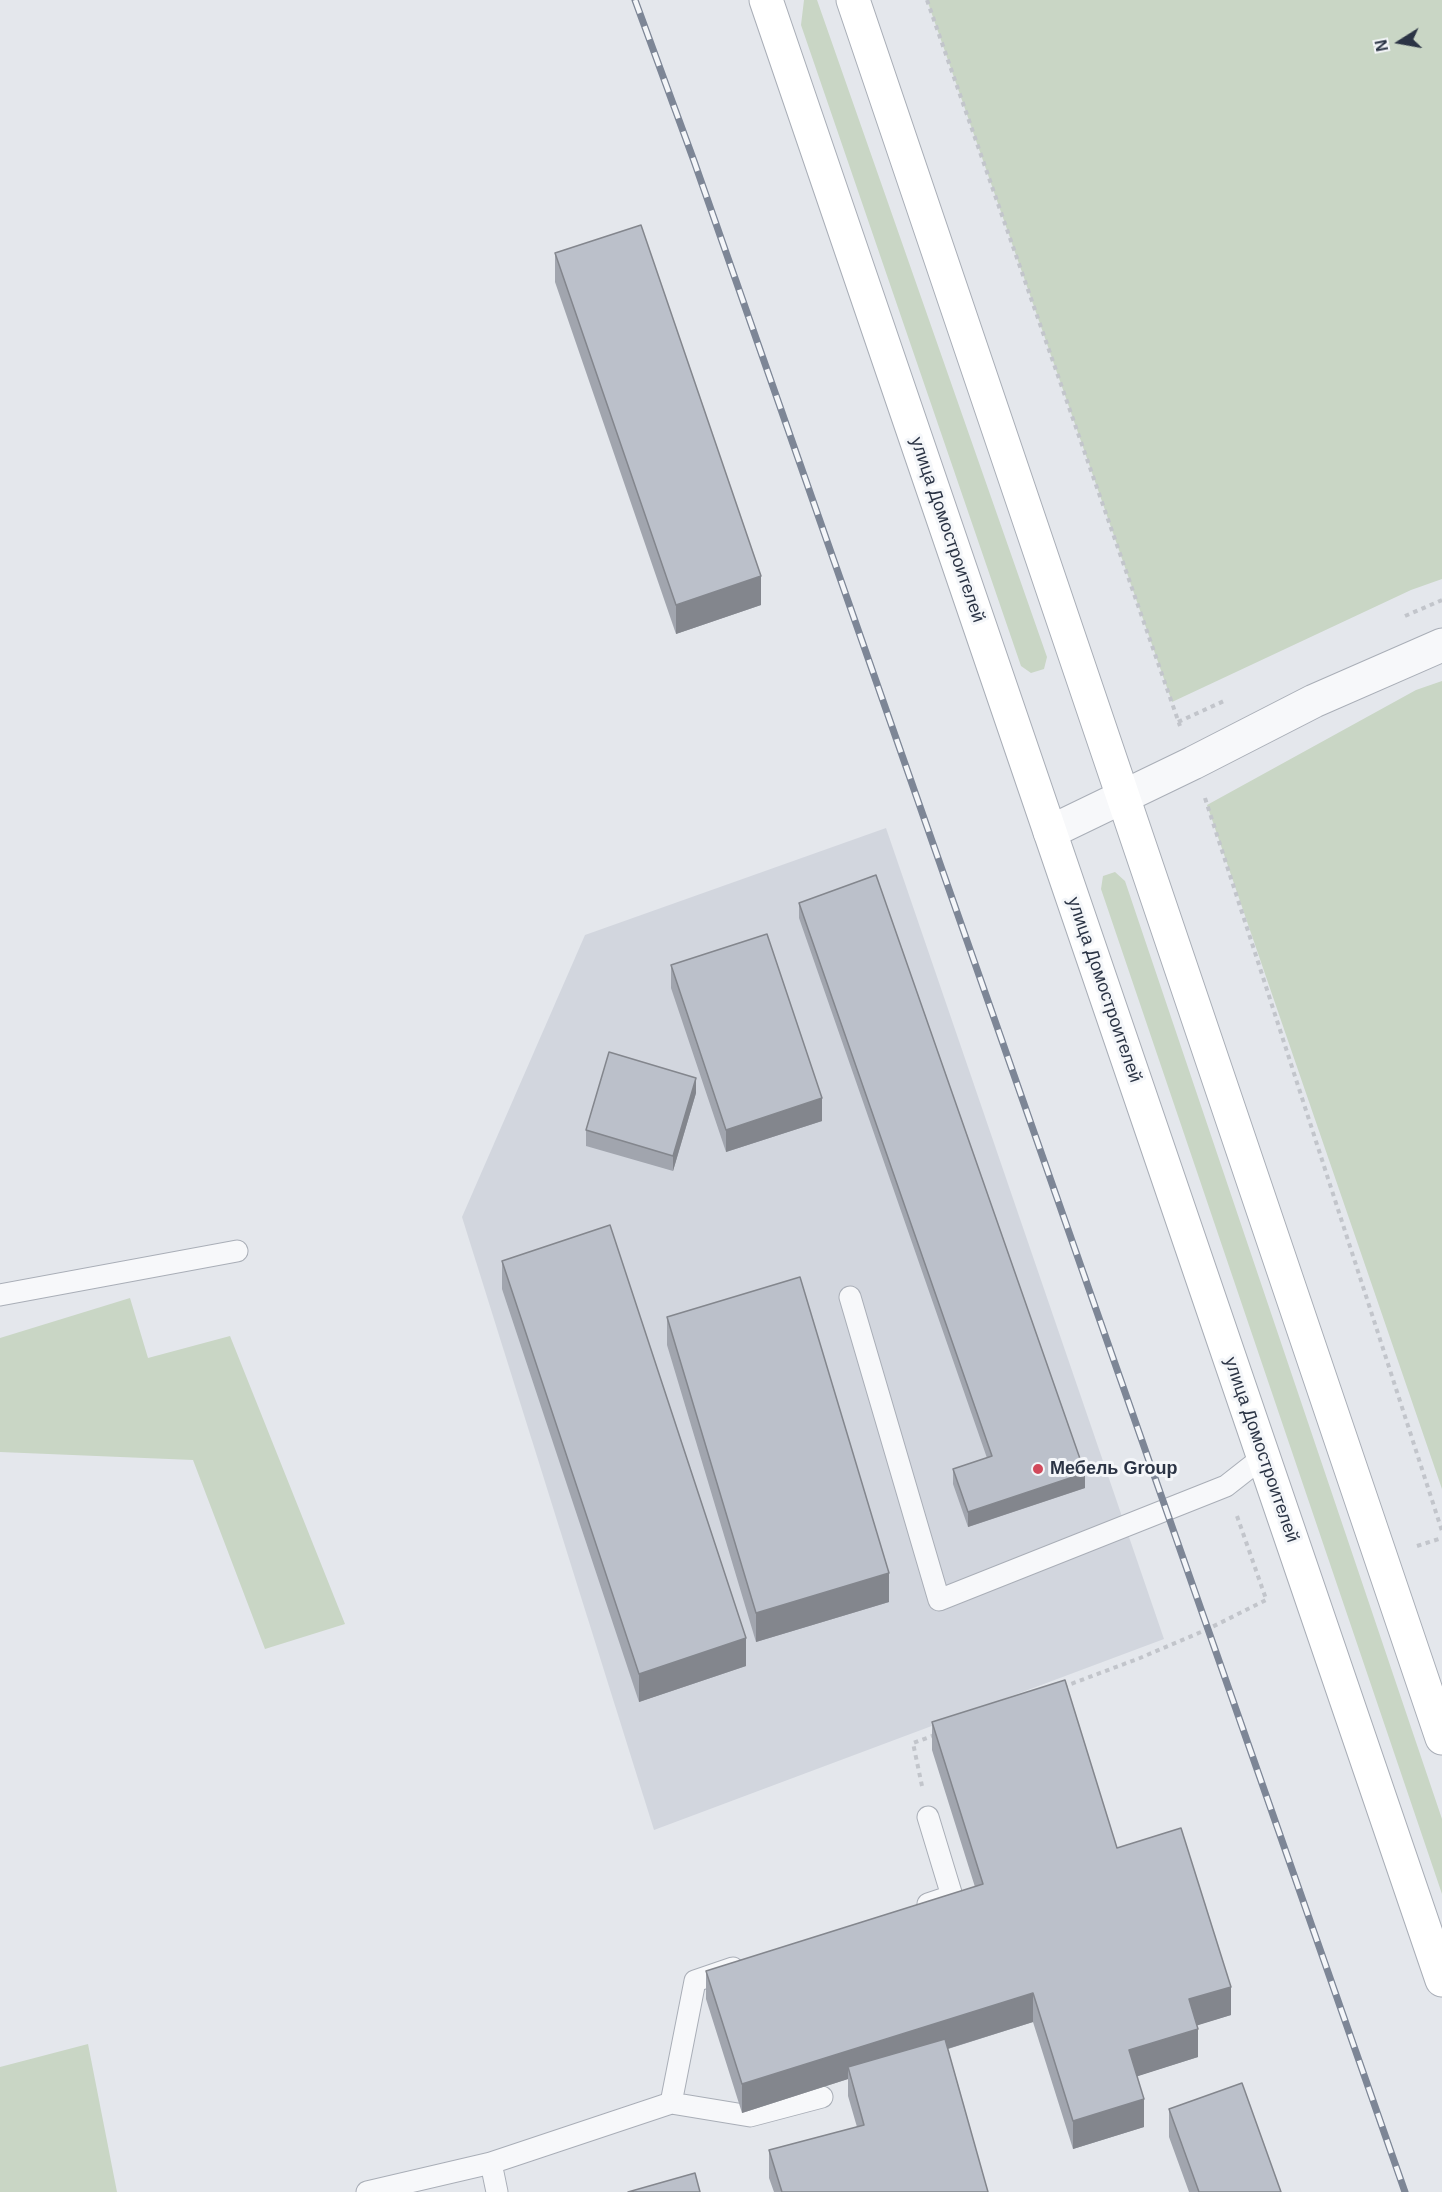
<!DOCTYPE html>
<meta charset="utf-8">
<style>
body{margin:0}
#map{position:relative;width:1442px;height:2192px;overflow:hidden;background:#e4e7ec;font-family:Helvetica,sans-serif}
canvas{display:block}
.north{position:absolute;left:1370px;top:12px;width:60px;height:60px;-webkit-text-stroke:4px #f4f6f9;paint-order:stroke;rotate:259deg;font-size:16px;font-weight:700;line-height:24px;text-align:center;color:#2b3445}
.north::after{content:'';display:block;margin:auto;width:21px;height:27px;background:#2b3445;clip-path:polygon(50% 0,100% 100%,50% 72%,0 100%)}
</style>
<div id="map">
<canvas width="1442" height="2192"></canvas>
<div class="north">N</div>
</div>
<script>
const c = document.querySelector('canvas').getContext('2d');
c.lineJoin = 'round';
function fillPath(path, color) { c.fillStyle = color; c.fill(path, 'evenodd'); }
const shape = rows => new Path2D(rows.map(r => 'M' + r).join(''));
function stroke(path, color, width, dash) { c.strokeStyle = color; c.lineWidth = width; c.lineCap = dash ? 'butt' : 'round'; c.setLineDash(dash || []); c.stroke(path); }
function drawText(font, color, halo, rows, align = 'center') {
  c.font = font + ' Helvetica,sans-serif'; c.lineWidth = 6; c.setLineDash([]); c.textBaseline = 'middle'; c.strokeStyle = halo; c.fillStyle = color; for (const [text, x, y, turn = 0] of rows) {
    c.save(); c.translate(x, y); c.rotate((+turn || 0) * Math.PI / 180); c.textAlign = isNaN(turn) ? turn : align; if (halo) c.strokeText(text, 0, 0); c.fillText(text, 0, 0); c.restore();
  }
}
fillPath(shape([
 [886,828,1164,1639,654,1830,462,1217,585,935]
]), '#d2d6de');
fillPath(shape([
 [804,0,817,0,1047,657,1044,669,1031,673,1021,666,801,25],
 [927,0,1442,0,1442,579,1411,590,1172,702],
 [1442,681,1442,1489,1207,805,1416,690],
 [1115,872,1125,881,1442,1819,1442,1894,1101,889,1103,876],
 [130,1298,148,1358,230,1336,345,1624,265,1649,193,1460,0,1452,0,1338],
 [88,2044,117,2192,0,2192,0,2067]
]), '#c9d6c5');
const lane = shape([
 [0,1295,237,1251],
 [850,1297,939,1600,1226,1486,1263,1457],
 [928,1904,952,1896,928,1817],
 [671,2103,695,1981,733,1968],
 [491,2163,497,2192],
 [367,2192,491,2163,671,2103,750,2116,822,2097]
]);
const street = shape([
 [1050,832,1193,763,1314,701,1442,645]
]);
const secondary = shape([
 [766,0,1442,1980],
 [853,0,1442,1738]
]);
stroke(lane, '#a9aeb7', 23);
stroke(street, '#a9aeb7', 35);
stroke(secondary, '#a9aeb7', 35);
stroke(shape([
 [927,0,1180,726],
 [1405,616,1442,600],
 [1178,722,1224,701],
 [1205,798,1442,1531],
 [1237,1516,1266,1599],
 [1417,1546,1442,1538],
 [1063,1687,1140,1658,1208,1629,1266,1600],
 [922,1786,913,1743,935,1735]
]), '#c2c5cb', 4, [4.5, 4.5]);
stroke(lane, '#f7f8fa', 21);
stroke(street, '#f7f8fa', 33);
stroke(secondary, '#fff', 33);
const rail = shape([
 [635,0,694,161,1405,2192]
]);
stroke(rail, '#7d8696', 7);
stroke(rail, '#f4f6f9', 4.5, [14]);
fillPath(shape([
 [555,253,761,605,676,634,555,282],
 [799,903,1085,1488,968,1527,953,1484,953,1469,987,1458,799,918],
 [671,965,822,1121,726,1152,671,988],
 [696,1093,673,1171,586,1146,586,1130],
 [502,1261,746,1666,639,1702,502,1289],
 [667,1317,889,1602,756,1642,667,1345],
 [932,1722,1117,1848,1231,2015,1197,2025,1198,2057,1137,2076,1144,2127,1073,2149,1033,2022,948,2049,988,2192,774,2192,769,2178,769,2150,857,2127,848,2096,848,2079,742,2113,706,1999,706,1971,975,1887,932,1750],
 [1169,2109,1281,2192,1189,2192,1169,2137]
]), '#a1a5ae');
fillPath(shape([
 [761,576,761,605,676,634,676,605],
 [696,1078,696,1093,673,1171,673,1156],
 [822,1098,822,1121,726,1152,726,1130],
 [1085,1473,1085,1488,968,1527,968,1512],
 [889,1573,889,1602,756,1642,756,1613],
 [746,1638,746,1666,639,1702,639,1674],
 [1231,1987,1231,2015,1189,2028,1189,1999],
 [1033,1993,1033,2022,851,2079,848,2067,848,2079,742,2113,742,2084],
 [1198,2029,1198,2057,1129,2079,1129,2050],
 [1144,2099,1144,2127,1073,2149,1073,2121]
]), '#83868d');
const building = shape([
 [641,225,761,576,676,605,555,253,641,225],
 [876,875,1085,1473,968,1512,953,1469,992,1456,799,903,876,875],
 [767,934,822,1098,726,1130,671,965,767,934],
 [609,1052,696,1078,673,1156,586,1130,609,1052],
 [610,1225,746,1638,639,1674,502,1261,610,1225],
 [800,1277,889,1573,756,1613,667,1317,800,1277],
 [1065,1680,1117,1848,1181,1828,1231,1987,1189,1999,1198,2029,1129,2050,1144,2099,1073,2121,1033,1993,742,2084,706,1971,983,1884,932,1722,1065,1680],
 [945,2039,988,2192,782,2192,769,2150,864,2125,848,2067,945,2039],
 [1242,2083,1281,2192,1199,2192,1169,2109,1242,2083],
 [695,2173,700,2192,628,2192,695,2173]
]);
fillPath(building, '#bbc0ca');
stroke(building, '#83868d', 1.5);
for (const [x, y, r, color] of [
 [1038,1469,6,"#d1495b"]
]) { const dot = new Path2D(); dot.arc(x, y, r, 0, 2 * Math.PI); c.fillStyle = color; c.fill(dot); stroke(dot, '#f4f6f9', 2); }
drawText('18px', '#2b3445', '#f4f6f9', [
 ["улица Домостроителей",947,530,71],
 ["улица Домостроителей",1104,990,71],
 ["улица Домостроителей",1261,1450,71]
]);
drawText('bold 18px', '#2b3445', '#f4f6f9', [
 ["Мебель Group",1050,1469]
], 'left');
</script>
